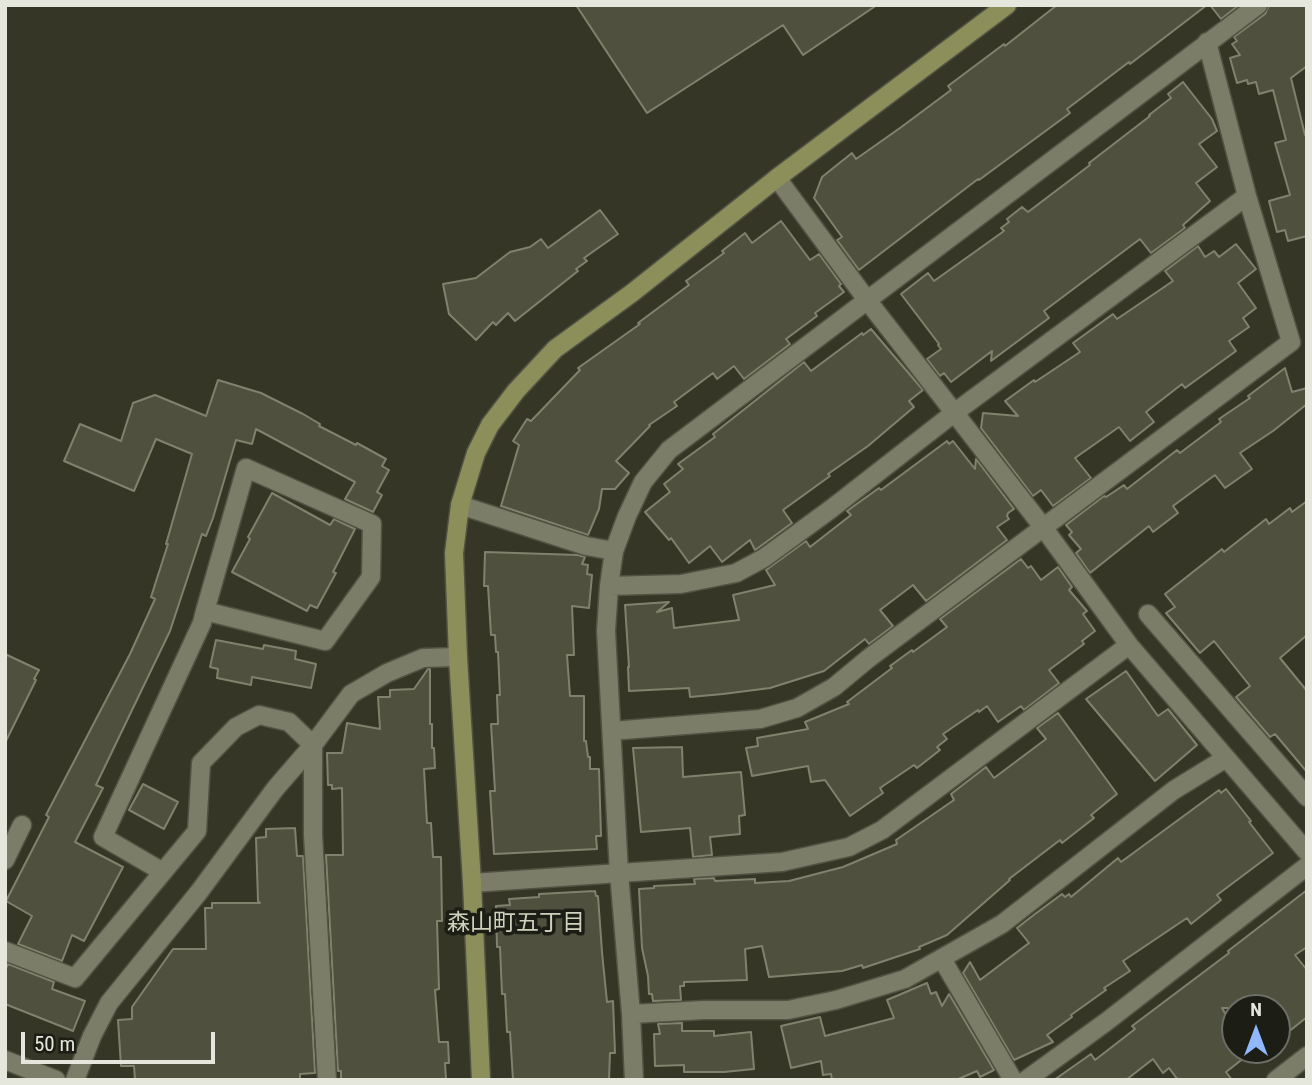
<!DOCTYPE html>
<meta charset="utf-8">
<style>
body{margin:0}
#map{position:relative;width:1312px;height:1085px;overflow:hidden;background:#353625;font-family:"Roboto Condensed",sans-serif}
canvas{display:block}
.frame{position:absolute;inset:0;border:7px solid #e6e7dc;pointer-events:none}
.north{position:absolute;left:1221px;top:994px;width:70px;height:70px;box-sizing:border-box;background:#1c1d15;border:2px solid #6d6e65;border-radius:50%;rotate:0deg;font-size:19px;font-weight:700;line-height:28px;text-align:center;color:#e6e7dc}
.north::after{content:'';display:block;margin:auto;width:24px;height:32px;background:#91b8fd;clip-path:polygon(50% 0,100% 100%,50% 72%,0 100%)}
.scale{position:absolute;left:21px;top:1032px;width:194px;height:32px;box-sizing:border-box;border:4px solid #e6e7dc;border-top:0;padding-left:9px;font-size:21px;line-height:24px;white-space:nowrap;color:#e6e7dc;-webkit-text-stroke:5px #1c1d15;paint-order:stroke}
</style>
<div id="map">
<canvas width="1312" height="1085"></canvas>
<div class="frame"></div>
<div class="north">N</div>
<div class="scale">50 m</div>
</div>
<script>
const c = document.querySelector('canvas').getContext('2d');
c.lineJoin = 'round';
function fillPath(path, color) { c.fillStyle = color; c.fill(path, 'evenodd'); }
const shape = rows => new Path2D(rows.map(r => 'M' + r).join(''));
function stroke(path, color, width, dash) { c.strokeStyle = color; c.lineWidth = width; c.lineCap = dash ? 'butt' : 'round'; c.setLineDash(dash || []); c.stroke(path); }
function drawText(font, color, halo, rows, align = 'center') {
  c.font = font + ' "Roboto Condensed","Noto Sans JP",sans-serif'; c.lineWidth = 7; c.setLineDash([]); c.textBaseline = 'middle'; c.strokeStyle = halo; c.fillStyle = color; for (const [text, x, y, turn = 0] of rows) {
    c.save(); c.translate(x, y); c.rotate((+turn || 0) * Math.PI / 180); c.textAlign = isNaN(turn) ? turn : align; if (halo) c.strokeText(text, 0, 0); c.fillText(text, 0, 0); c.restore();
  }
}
const building = shape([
 [576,5,877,5,803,55,783,25,647,113,576,5],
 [1057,5,1207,5,1130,64,1129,62,1067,109,1070,113,979,180,978,179,859,270,837,240,842,237,814,198,822,177,852,153,856,159,900,128,951,90,948,86,1004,44,1005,46,1057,5],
 [1210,5,1239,5,1221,19,1210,5],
 [1269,5,1307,5,1307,66,1291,78,1305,135,1307,134,1307,236,1288,241,1285,230,1277,232,1269,201,1290,195,1275,143,1286,140,1273,90,1259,94,1256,82,1248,84,1247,80,1237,83,1230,58,1240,55,1232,44,1237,41,1234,37,1265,14,1269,5],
 [1183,82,1212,119,1217,131,1199,144,1217,167,1196,183,1210,201,1183,225,1185,228,1151,253,1140,239,1044,311,1049,318,991,361,992,351,951,382,944,373,940,376,927,359,941,349,938,345,939,344,901,294,928,273,934,281,1004,231,1001,228,1009,222,1007,219,1022,207,1028,212,1090,165,1089,163,1150,116,1149,115,1171,98,1168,94,1183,82],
 [600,210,618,234,584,258,587,261,576,269,578,271,515,321,508,313,496,325,493,322,476,340,449,314,443,284,476,278,510,252,530,247,541,239,548,248,600,210],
 [781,221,810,260,819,254,841,284,839,286,844,292,815,313,817,316,786,339,790,344,744,379,734,366,717,379,713,373,674,402,677,406,649,425,650,426,616,461,629,473,615,489,602,489,599,509,588,535,501,506,519,445,513,441,527,419,531,421,580,370,578,368,640,324,638,323,689,285,686,281,724,253,722,251,745,233,752,243,781,221],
 [1236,244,1256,269,1238,283,1256,308,1243,318,1249,327,1229,341,1236,351,1185,388,1182,384,1146,412,1154,422,1130,441,1119,427,1075,458,1091,478,1053,506,1041,490,1033,496,981,428,983,413,1018,416,1005,401,1034,380,1035,382,1080,352,1073,343,1113,314,1117,319,1173,281,1165,271,1198,246,1205,257,1214,251,1219,257,1236,244],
 [871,329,923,390,909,401,914,407,868,446,828,474,830,476,783,510,792,523,758,548,755,550,750,540,722,562,710,546,689,563,671,538,669,540,645,512,670,492,664,484,683,469,678,464,715,437,713,434,804,362,811,371,862,333,863,335,871,329],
 [1285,368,1292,392,1307,388,1307,404,1273,431,1240,453,1252,469,1225,488,1215,475,1173,506,1178,513,1153,532,1149,526,1090,573,1076,553,1081,549,1069,535,1072,532,1066,525,1104,496,1106,497,1124,485,1127,489,1177,450,1180,453,1221,422,1219,419,1250,398,1248,396,1285,368],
 [218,380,261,393,303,414,320,424,319,426,356,445,357,443,386,459,382,466,389,470,377,492,382,495,373,512,345,499,355,482,256,429,252,444,236,440,213,518,206,536,202,534,170,631,96,785,103,788,75,842,123,867,84,941,72,935,62,961,18,944,32,916,6,901,49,817,46,815,130,654,155,599,151,597,168,544,166,544,192,454,156,439,134,491,64,461,80,424,121,441,133,403,155,395,206,416,218,380],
 [947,441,949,444,953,441,975,469,976,459,1014,509,1008,513,1007,516,1009,519,997,527,1007,540,926,601,913,585,880,610,893,626,869,644,865,639,824,671,770,688,723,694,690,697,689,688,629,691,628,667,629,667,625,605,669,602,657,612,672,608,674,628,739,620,733,595,775,585,766,570,806,541,810,547,851,515,847,511,879,488,881,490,947,441],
 [272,493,330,525,334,519,355,529,333,572,336,573,317,608,310,605,307,611,232,572,250,539,248,537,272,493],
 [1307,501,1307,635,1280,658,1307,691,1307,772,1275,734,1270,737,1236,697,1250,686,1214,641,1200,653,1166,613,1175,607,1165,594,1222,549,1224,552,1266,519,1269,524,1290,508,1292,512,1307,501],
 [485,552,578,555,585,557,582,564,588,565,587,574,592,575,589,608,572,606,574,655,567,655,570,696,584,696,584,741,586,741,588,757,590,757,590,769,599,769,601,836,596,836,597,849,494,854,490,791,495,791,491,724,498,724,497,695,500,695,498,652,496,652,495,635,491,635,488,586,484,586,485,552],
 [1021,559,1028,568,1031,566,1041,580,1058,567,1072,587,1069,590,1087,611,1083,614,1095,631,1082,641,1084,644,1049,670,1059,683,1024,710,1021,706,998,722,987,706,979,712,978,710,943,734,947,739,937,747,940,750,917,768,914,765,880,788,883,793,850,816,825,780,811,782,808,766,752,776,746,748,758,746,757,738,808,729,805,722,849,704,847,702,892,668,890,666,912,650,913,652,947,627,940,619,1021,559],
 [216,640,263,649,264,645,296,651,295,659,316,664,311,688,252,677,251,685,217,678,218,669,210,667,216,640],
 [5,654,39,670,34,679,36,680,5,743,5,654],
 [428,669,430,669,430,724,432,724,432,748,434,748,435,768,424,769,427,823,431,823,433,857,441,857,442,921,437,921,439,989,435,990,439,1042,448,1042,449,1063,445,1063,446,1080,341,1080,341,1071,338,1071,326,855,343,855,342,788,332,789,332,785,328,785,327,753,342,753,347,723,380,729,378,697,390,697,390,690,414,689,428,669],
 [1126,671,1158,716,1168,709,1197,745,1155,781,1086,699,1126,671],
 [1058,713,1117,794,1091,815,1094,818,1062,843,1060,840,1009,879,1010,880,947,935,919,947,920,949,863,968,862,965,842,971,769,977,762,946,745,949,747,980,684,982,684,986,680,986,681,1000,653,1001,652,994,649,994,648,976,642,948,639,889,654,888,654,886,695,884,694,879,714,878,715,881,755,879,755,883,789,881,843,867,897,844,896,840,954,800,951,794,986,767,994,778,1046,739,1037,728,1058,713],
 [682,747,683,777,741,772,745,815,739,816,740,834,710,837,712,855,693,857,690,828,641,832,633,748,682,747],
 [143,784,178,802,164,829,129,810,143,784],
 [1226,789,1251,821,1249,822,1273,853,1217,895,1221,900,1191,924,1187,918,1123,961,1130,971,1104,988,1106,990,1071,1015,1072,1017,1047,1035,1053,1042,1014,1060,963,973,970,962,980,980,1029,943,1017,928,1035,914,1062,894,1065,897,1069,894,1071,897,1118,858,1121,862,1219,790,1221,793,1226,789],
 [295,828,297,856,303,856,315,1073,300,1074,300,1080,135,1080,134,1066,121,1066,118,1020,132,1019,132,1007,173,949,206,949,205,908,212,908,212,903,260,903,258,901,256,838,266,837,266,829,295,828],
 [1307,890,1307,947,1295,955,1307,970,1307,1017,1277,1041,1277,1008,1222,1008,1235,1031,1235,1050,1246,1050,1249,1054,1226,1072,1232,1080,1178,1080,1169,1068,1163,1073,1153,1059,1126,1080,1054,1080,1091,1054,1095,1060,1135,1029,1132,1026,1229,953,1228,951,1307,890],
 [595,891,596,896,598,896,602,952,607,1002,613,1001,615,1053,610,1053,609,1080,513,1080,510,1032,507,1032,505,994,502,994,500,947,497,947,496,906,510,905,509,899,539,897,539,894,595,891],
 [8,964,54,982,52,989,85,1001,73,1031,5,1004,5,970,8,964],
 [927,983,931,994,936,992,942,1006,949,994,994,1070,980,1077,977,1071,956,1080,832,1080,831,1074,823,1075,821,1061,791,1068,781,1026,820,1017,825,1036,894,1018,887,1000,927,983],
 [682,1023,682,1031,714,1031,714,1036,751,1032,754,1069,724,1072,684,1072,684,1065,655,1066,654,1034,660,1034,658,1024,682,1023]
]);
fillPath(building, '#4f503e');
stroke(building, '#80826e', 2);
const street = shape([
 [777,178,867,300,1043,527,1129,645,1307,852],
 [460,505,586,546,614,551],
 [609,586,681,584,736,573,764,558,831,509,954,413,1247,196],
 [1148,614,1307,797],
 [612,731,760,719,797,708,834,687,869,658,1291,342,1247,196,1207,42],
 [5,860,22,825],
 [163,872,103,837,202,623,205,611,246,468,372,524,371,577,325,641,205,611],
 [472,883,782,862,849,847,882,830,1129,645],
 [5,951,75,978,197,831,201,763,236,727,259,715,289,722,313,745,313,835,327,1080],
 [942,959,1013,1080],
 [631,1014,704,1010,788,1010,836,1000,905,979,1002,924,1174,790,1226,758],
 [5,1060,56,1080],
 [75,1080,92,1036,109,1003,199,892,275,789,313,745,351,694,387,673,423,658,458,657],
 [634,1080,631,1014,619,873,606,631,609,586,614,551,627,516,643,482,669,450,1258,5],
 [1026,1080,1106,1022,1307,866],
 [1276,1080,1307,1056]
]);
const secondary = shape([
 [481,1080,472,883,458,657,454,553,460,505,476,453,490,425,516,391,555,349,632,293,777,178,1007,5]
]);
stroke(street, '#515243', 21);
stroke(secondary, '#515243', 21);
stroke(street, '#7b7d69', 18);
stroke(secondary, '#8c8f5a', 18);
drawText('23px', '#cfd1bc', '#1c1d15', [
 ["森山町五丁目",516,924]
]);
</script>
